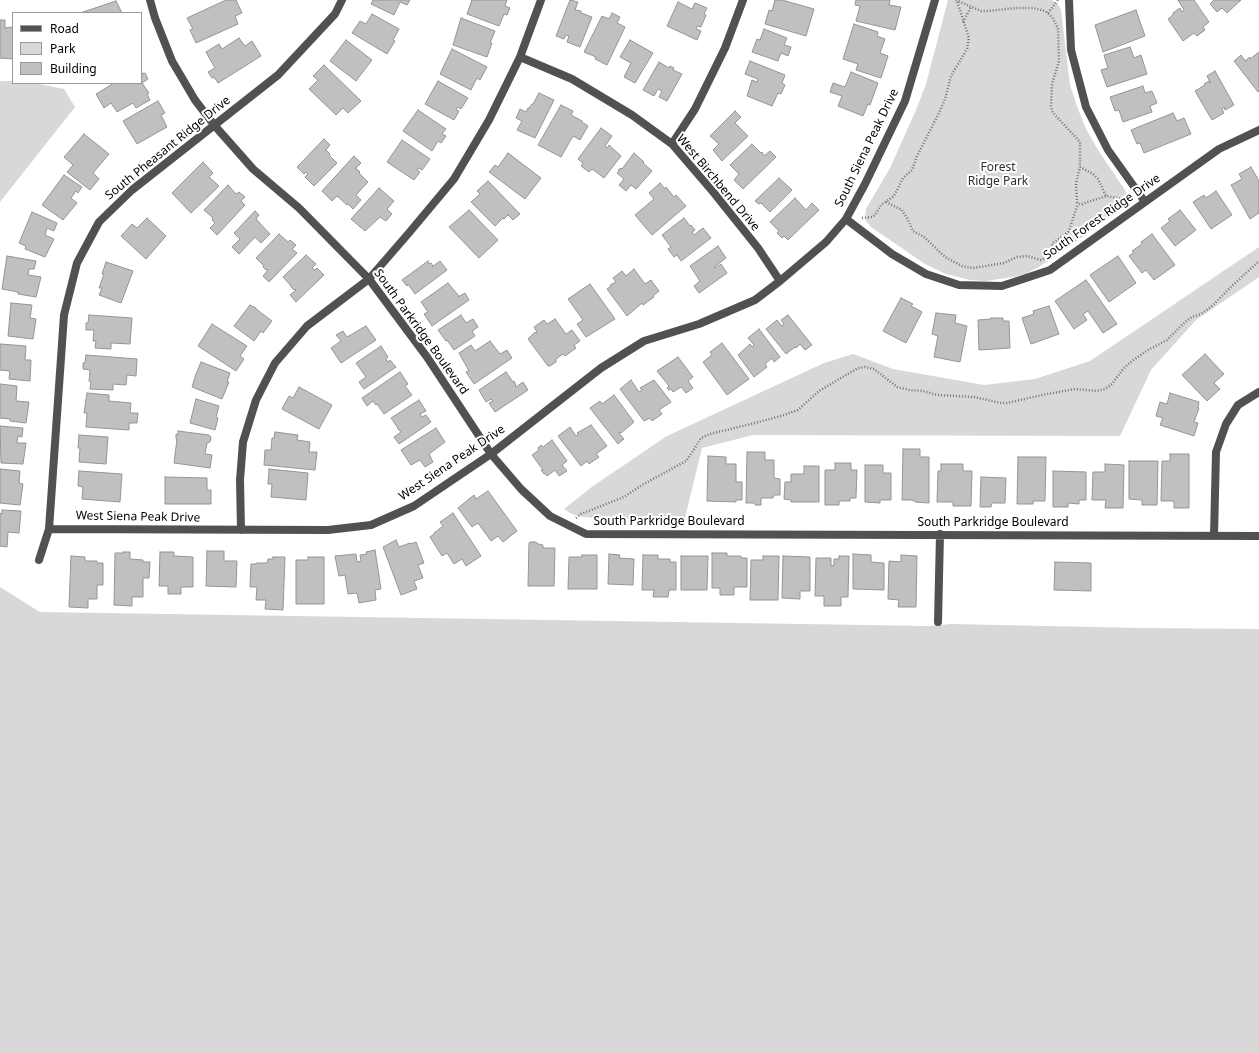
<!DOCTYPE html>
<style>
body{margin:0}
#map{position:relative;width:1259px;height:1053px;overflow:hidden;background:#fff;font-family:"Noto Sans",sans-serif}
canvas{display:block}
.legend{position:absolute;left:12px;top:12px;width:130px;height:72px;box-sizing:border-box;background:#fff;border:1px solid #999;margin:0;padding:5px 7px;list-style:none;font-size:12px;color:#000}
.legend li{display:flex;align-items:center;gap:8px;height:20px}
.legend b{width:20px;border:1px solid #999}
</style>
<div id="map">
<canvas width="1259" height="1053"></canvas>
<ul class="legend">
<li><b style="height:5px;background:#515151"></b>Road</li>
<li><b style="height:11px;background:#d8d8d8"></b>Park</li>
<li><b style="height:11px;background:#c0c0c0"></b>Building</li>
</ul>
</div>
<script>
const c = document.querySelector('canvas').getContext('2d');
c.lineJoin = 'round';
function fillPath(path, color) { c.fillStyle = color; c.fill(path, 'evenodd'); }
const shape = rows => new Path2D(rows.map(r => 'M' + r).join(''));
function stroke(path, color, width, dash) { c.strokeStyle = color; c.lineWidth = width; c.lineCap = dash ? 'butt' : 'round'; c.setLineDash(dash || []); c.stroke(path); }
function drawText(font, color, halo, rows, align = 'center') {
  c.font = font + ' "Noto Sans",sans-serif'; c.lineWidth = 4; c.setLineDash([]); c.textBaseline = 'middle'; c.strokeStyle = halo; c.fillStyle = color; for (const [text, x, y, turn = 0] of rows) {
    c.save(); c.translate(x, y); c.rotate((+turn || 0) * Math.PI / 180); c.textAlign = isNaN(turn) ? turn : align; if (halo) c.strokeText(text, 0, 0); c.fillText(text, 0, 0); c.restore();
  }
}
fillPath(shape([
 [948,0,1052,0,1058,4,1061,10,1070,85,1078,109,1086,129,1098,150,1125,190,1127,194,1127,199,1124,207,1070,246,1039,267,1025,274,1013,277,986,281,970,280,946,274,925,264,871,227,866,221,865,217,866,209,890,168,916,110,926,84],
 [0,81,13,81,13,83,34,83,64,89,75,107,0,202],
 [1259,247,1259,277,1196,320,1151,370,1120,436,753,435,702,448,685,518,602,519,584,517,572,514,564,509,593,486,667,436,824,363,853,354,893,369,984,385,1035,379,1090,361],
 [0,587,40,612,929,626,951,624,1142,628,1259,629,1259,1053,0,1053]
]), '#d8d8d8');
const building = shape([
 [226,0,236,0,242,13,235,16,238,24,196,43,190,30,193,29,187,18,226,0],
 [373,0,410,0,407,5,400,2,394,15,371,4,373,0],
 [472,0,507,0,505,6,510,8,507,15,504,14,499,26,467,14,472,0],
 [570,0,578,2,575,10,581,11,581,13,592,17,580,47,567,42,569,36,566,35,564,39,556,36,570,0],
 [775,0,782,0,814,9,806,36,765,24,769,10,772,11,775,0],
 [856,0,890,0,889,5,901,7,895,30,856,21,860,6,855,5,856,0],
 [1178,0,1194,0,1209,22,1203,27,1205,30,1197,36,1194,33,1183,41,1168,19,1173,15,1173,13,1180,8,1182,12,1184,10,1178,0],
 [1214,0,1241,0,1227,13,1222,8,1217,12,1210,4,1214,0],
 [116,1,122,13,80,13,116,1],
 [678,2,692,9,695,3,707,8,704,14,706,15,701,27,697,26,696,29,701,31,697,40,667,26,678,2],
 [1136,10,1145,36,1103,52,1095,25,1136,10],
 [612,13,620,17,617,23,625,27,607,65,595,59,596,57,584,52,602,16,609,19,612,13],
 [372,14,399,29,393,40,395,41,387,54,352,33,360,21,366,24,372,14],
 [461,18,495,31,490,43,492,43,487,57,453,45,461,18],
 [0,20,5,20,5,28,13,27,13,59,0,58,0,20],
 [854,24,878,32,877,36,885,39,880,53,888,56,881,78,856,70,858,64,843,59,854,24],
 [764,29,787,38,784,45,791,47,788,56,781,53,778,61,752,52,757,39,760,40,764,29],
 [239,38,245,46,252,41,261,56,218,83,214,77,212,78,208,72,215,68,206,52,219,44,222,49,239,38],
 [346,40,372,60,356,81,330,61,346,40],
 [630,40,653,53,635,83,624,77,631,63,620,57,630,40],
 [1130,47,1134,58,1141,55,1147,74,1107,87,1101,70,1108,68,1104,55,1130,47],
 [452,49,487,67,480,80,477,78,471,90,440,74,452,49],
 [1259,52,1259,91,1258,92,1234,61,1241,55,1246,62,1246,60,1250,57,1250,59,1259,52],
 [750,61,785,75,782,83,785,85,781,94,778,93,772,106,747,96,752,80,757,82,758,79,745,74,750,61],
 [659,62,669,68,670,66,674,68,673,70,682,74,667,101,659,97,662,91,658,89,654,96,643,90,659,62],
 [324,65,361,101,348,113,343,108,336,115,309,89,318,80,313,76,324,65],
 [141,71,143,74,145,73,148,79,142,83,149,93,147,94,150,100,136,108,133,103,117,112,111,103,104,108,96,94,114,83,141,83,141,71],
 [1215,71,1234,105,1225,110,1224,107,1222,109,1224,113,1212,120,1195,91,1205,85,1204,84,1209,81,1210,83,1210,82,1207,76,1215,71],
 [851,72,878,83,870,105,868,104,863,116,838,106,842,96,830,92,833,83,845,87,851,72],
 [438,81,468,98,461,109,457,107,456,110,459,111,454,120,425,104,438,81],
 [1143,86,1145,93,1152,91,1157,103,1150,106,1152,112,1123,122,1119,110,1115,111,1110,97,1143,86],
 [539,93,554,100,535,138,517,130,522,121,516,118,520,109,526,112,528,108,529,108,532,104,533,104,539,93],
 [158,101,165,113,161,115,167,127,137,144,123,121,158,101],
 [561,105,573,111,571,115,582,121,582,122,588,126,580,140,573,136,561,157,538,145,561,105],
 [418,110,446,129,442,134,446,136,441,143,438,141,432,151,403,131,418,110],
 [735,111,741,117,735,123,748,136,722,161,713,150,719,144,710,136,735,111],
 [1173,113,1177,121,1184,118,1191,134,1144,153,1140,143,1137,144,1131,130,1173,113],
 [601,128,612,136,605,146,607,148,609,145,621,156,604,178,592,169,589,172,581,166,583,163,578,159,601,128],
 [84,134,109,154,93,173,99,179,90,190,67,172,73,165,64,157,84,134],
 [324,139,330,145,325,151,326,150,330,154,329,155,337,163,314,186,305,177,308,174,306,172,304,174,297,167,324,139],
 [402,140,430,159,422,170,418,168,417,170,420,172,414,180,387,162,402,140],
 [752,144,761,153,762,152,764,156,770,151,776,157,743,189,734,180,739,174,730,165,752,144],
 [508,153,541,178,525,199,489,172,495,165,498,167,508,153],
 [634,153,644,162,643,163,652,171,636,189,631,185,626,191,619,185,624,179,617,173,619,171,618,170,621,168,622,169,634,153],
 [354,156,361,163,355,169,357,169,360,172,359,173,368,182,356,195,361,200,353,209,348,204,347,205,337,196,332,201,322,191,354,156],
 [203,162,213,173,209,177,219,186,191,213,172,193,203,162],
 [1251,167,1259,181,1259,213,1250,219,1231,185,1242,179,1239,174,1251,167],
 [64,175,82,187,78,193,76,191,71,198,77,203,63,220,42,205,64,175],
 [779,178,792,190,770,212,761,203,759,204,755,201,779,178],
 [488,181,520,214,513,220,507,214,508,215,504,219,503,218,495,226,471,202,480,194,477,191,488,181],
 [660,183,665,189,666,187,674,197,676,195,686,206,652,235,635,215,654,199,649,193,660,183],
 [228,185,236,194,239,192,245,197,241,201,245,205,217,235,210,228,215,223,212,220,213,218,204,210,228,185],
 [379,188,394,201,387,209,392,214,386,221,380,217,365,231,351,219,379,188],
 [1216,191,1232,215,1211,229,1193,202,1204,195,1206,198,1216,191],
 [795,198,806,210,812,203,819,210,788,240,784,236,782,238,777,233,779,231,770,222,795,198],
 [469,210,498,240,479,258,449,227,469,210],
 [1180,210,1196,230,1175,246,1161,228,1170,221,1168,219,1180,210],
 [255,211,259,215,256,219,270,234,261,243,255,237,239,254,232,247,240,239,234,233,255,211],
 [32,212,57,223,54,231,47,228,45,235,54,239,45,257,25,249,26,246,19,243,32,212],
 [147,218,166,236,146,259,121,236,132,224,137,228,147,218],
 [684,218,690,226,691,225,695,230,692,232,694,235,703,228,711,238,681,261,677,255,674,257,668,249,671,247,662,235,684,218],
 [279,234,288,242,290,240,296,245,292,249,297,253,269,282,263,276,268,270,267,269,266,270,263,267,264,266,256,258,279,234],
 [1152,234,1175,265,1154,280,1146,270,1142,273,1129,256,1134,252,1132,251,1142,244,1141,242,1152,234],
 [718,246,726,258,714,267,715,268,721,264,727,273,699,293,694,286,700,281,690,266,718,246],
 [306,255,316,264,312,268,315,270,317,268,324,275,296,302,290,295,296,290,295,289,294,290,291,287,291,286,283,277,306,255],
 [7,256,36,261,34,269,29,269,28,275,41,277,36,297,18,294,18,292,2,289,7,256],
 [1118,256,1136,283,1109,302,1090,275,1118,256],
 [428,261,429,264,431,263,433,266,432,267,440,261,447,270,415,294,408,284,407,286,402,280,428,261],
 [106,262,133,271,121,303,99,295,102,288,99,288,104,274,102,274,106,262],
 [634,269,645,284,651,280,659,291,653,296,654,297,643,305,642,303,627,316,607,289,611,286,610,285,616,282,613,278,622,271,626,276,634,269],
 [1086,280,1117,324,1103,333,1088,311,1083,314,1087,320,1074,329,1055,301,1086,280],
 [448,283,459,296,458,297,465,293,469,300,432,326,424,314,428,312,421,302,448,283],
 [590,284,615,319,586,337,577,324,583,320,568,299,590,284],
 [901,298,913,304,911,306,922,312,906,343,883,331,901,298],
 [11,303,32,305,30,318,36,319,33,339,8,336,11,303],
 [250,305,256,308,256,309,272,321,263,333,261,331,254,341,234,326,250,305],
 [1049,306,1059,334,1031,344,1022,318,1034,314,1033,311,1049,306],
 [936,313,956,315,955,323,967,326,960,362,934,357,938,336,932,334,936,313],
 [89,315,132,318,130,344,111,343,111,349,95,348,96,341,93,341,94,330,86,330,86,323,88,323,89,315],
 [461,315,466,323,473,319,478,327,472,331,475,336,454,350,447,340,446,341,438,330,461,315],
 [788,315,812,345,805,350,800,344,796,348,795,347,786,354,766,329,777,320,782,326,784,324,781,320,788,315],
 [991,318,1003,318,1003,321,1009,321,1010,348,979,350,978,320,991,319,991,318],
 [555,319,566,334,572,330,580,341,574,345,576,348,565,356,563,354,556,359,556,362,550,366,548,366,528,339,535,332,536,333,537,332,534,327,544,320,547,324,555,319],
 [212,324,247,346,240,356,244,359,236,371,198,346,212,324],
 [366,326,376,340,341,363,331,348,341,341,336,335,343,331,347,337,366,326],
 [759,329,780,357,774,362,772,358,765,364,767,367,754,377,738,355,750,344,752,347,754,345,748,338,759,329],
 [490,341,500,354,507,350,512,358,474,384,466,372,469,371,459,353,471,345,475,351,490,341],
 [722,343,749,379,727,395,703,362,712,355,710,352,722,343],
 [0,344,26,346,25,360,31,360,30,381,9,379,10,371,0,370,0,344],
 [381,346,388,357,386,359,388,362,390,360,396,367,364,389,359,382,366,377,356,363,381,346],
 [1205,354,1224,374,1214,383,1220,389,1207,401,1182,375,1205,354],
 [86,355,137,359,136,376,127,375,126,385,113,384,113,390,90,389,91,382,89,381,90,370,83,369,83,363,85,363,86,355],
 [678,357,693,377,688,381,693,388,686,393,681,387,673,392,671,389,669,390,667,388,669,386,657,371,678,357],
 [201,362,230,373,227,382,229,382,222,399,192,387,196,374,201,362],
 [400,372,408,384,405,386,412,395,384,414,377,404,376,405,373,401,367,406,362,398,400,372],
 [506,372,513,382,514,381,516,385,515,386,516,387,523,382,528,390,495,412,489,403,493,401,491,399,486,402,479,390,506,372],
 [631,380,639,392,642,390,640,388,654,380,671,402,659,410,662,414,652,421,650,418,644,421,620,389,631,380],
 [0,384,17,386,16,401,29,402,26,423,10,421,10,419,0,418,0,384],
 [299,387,332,405,319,429,282,409,289,396,293,398,299,387],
 [87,393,109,395,109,401,131,403,130,413,138,413,137,423,129,423,129,430,86,427,87,413,84,413,87,393],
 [1170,393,1199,402,1198,408,1199,408,1194,422,1198,423,1194,436,1160,425,1163,418,1156,416,1160,402,1167,404,1170,393],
 [614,395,634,422,621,433,620,432,619,433,624,439,618,444,590,408,600,401,602,404,614,395],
 [196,399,219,406,216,417,218,418,215,430,190,423,196,399],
 [419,400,426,411,420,414,422,417,426,415,431,422,399,444,394,437,401,432,397,428,398,428,391,418,419,400],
 [591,425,607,446,596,454,599,457,589,464,587,461,581,466,558,436,570,427,576,436,579,434,577,433,591,425],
 [0,426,23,428,22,437,18,436,17,443,26,443,23,464,1,463,0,426],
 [436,428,445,442,429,454,433,462,425,467,420,460,411,465,401,450,436,428],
 [178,431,209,435,211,437,210,442,207,443,205,454,212,455,210,468,174,463,177,439,176,439,176,434,178,435,178,431],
 [275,432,298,435,297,440,310,442,309,452,317,452,315,470,264,465,265,450,271,450,272,438,274,438,275,432],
 [79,435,108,437,106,464,79,462,80,448,78,448,79,435],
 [552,440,567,461,562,465,567,471,559,476,555,470,547,476,545,473,544,474,541,470,543,470,532,455,539,450,538,448,541,445,543,447,552,440],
 [903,449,920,449,920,457,929,457,929,503,915,502,915,501,911,500,902,500,903,449],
 [747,452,765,452,765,460,774,460,774,478,780,479,780,495,774,495,773,498,761,498,761,505,755,505,755,503,746,503,747,452],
 [1170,454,1189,454,1189,508,1174,508,1174,501,1161,501,1162,461,1170,461,1170,454],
 [708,456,726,457,726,464,736,464,736,482,742,482,742,500,736,500,736,502,707,501,708,456],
 [1018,457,1046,457,1045,501,1033,501,1033,504,1017,504,1018,457],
 [1129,461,1158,461,1157,505,1142,505,1142,500,1129,499,1129,461],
 [835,463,851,463,851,470,857,470,856,498,850,498,850,501,839,501,839,505,825,505,825,470,835,470,835,463],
 [941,464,963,464,963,471,972,471,971,506,953,506,953,502,937,502,938,471,941,471,941,464],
 [1105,464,1124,465,1123,508,1105,508,1106,500,1092,500,1093,472,1105,472,1105,464],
 [865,465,883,465,883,473,891,473,891,500,880,500,880,503,865,502,865,465],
 [804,466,819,466,819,502,791,502,791,500,784,499,785,482,791,482,791,474,804,474,804,466],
 [0,469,20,471,19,483,23,484,20,505,0,503,0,469],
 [269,469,308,473,306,500,271,497,272,484,268,484,269,469],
 [79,471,122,474,120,502,82,499,83,487,78,486,79,471],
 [1053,471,1086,472,1086,500,1079,500,1079,504,1068,503,1068,507,1053,507,1053,471],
 [165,477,207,478,207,490,211,490,211,504,165,504,165,477],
 [981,477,1006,478,1005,503,992,503,991,507,980,507,981,477],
 [488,491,517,531,503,542,498,536,491,541,478,523,472,527,458,508,474,495,476,499,488,491],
 [2,510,21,511,19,533,8,532,7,547,0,546,0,513,2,514,2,510],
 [453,513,481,556,466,566,462,559,454,564,447,553,442,556,430,537,434,534,434,533,443,526,440,522,453,513],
 [396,540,399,547,410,543,411,544,416,542,424,563,418,565,423,578,414,581,417,589,401,595,383,547,396,540],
 [531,542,536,542,538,544,543,545,543,548,555,548,554,586,528,586,529,543,531,542],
 [375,550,381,589,375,590,376,600,359,603,357,593,348,594,345,575,339,576,335,556,356,554,357,562,361,561,360,555,367,554,366,552,375,550],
 [207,551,224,551,224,561,237,561,236,587,206,586,207,551],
 [123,552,130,552,130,559,143,560,143,562,150,562,149,578,143,578,143,597,132,597,132,606,114,605,115,553,123,553,123,552],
 [160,552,174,552,174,556,193,557,193,587,181,587,181,594,168,594,168,586,159,586,160,552],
 [712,553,727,553,727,556,741,556,741,558,747,558,747,587,734,587,734,595,720,595,720,588,712,588,712,553],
 [609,554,620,555,619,558,634,559,633,585,608,584,609,554],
 [853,554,871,555,871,562,884,563,884,590,853,589,853,554],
 [582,555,597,555,597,589,568,589,569,557,582,557,582,555],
 [643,555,658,555,658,559,670,559,670,562,676,562,676,590,669,590,668,597,653,597,654,590,642,590,643,555],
 [901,555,917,556,916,607,898,607,899,600,888,599,889,561,901,562,901,555],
 [71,556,85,557,85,561,97,561,97,563,103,563,103,585,97,585,97,599,88,599,88,608,69,607,71,556],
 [681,556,708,556,707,590,681,590,681,556],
 [763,556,779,556,778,600,750,600,751,560,763,560,763,556],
 [783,556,810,557,810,591,800,591,800,599,782,598,783,556],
 [839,556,849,556,848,597,841,597,841,606,824,606,824,596,815,596,816,558,831,558,831,566,834,565,834,559,839,559,839,556],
 [273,557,285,557,283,610,265,609,266,600,256,600,257,587,250,587,251,564,256,564,256,563,267,563,268,559,273,559,273,557],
 [308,557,324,557,324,604,296,604,296,560,308,560,308,557],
 [1055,562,1091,563,1091,591,1054,590,1055,562]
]);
fillPath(building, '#c0c0c0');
stroke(building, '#959595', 1);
stroke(shape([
 [956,0,981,11,988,11,1015,8,1033,8,1045,11,1052,17,1058,28,1059,61,1052,84,1051,106,1052,111,1056,116,1080,142,1080,167,1076,183,1077,202,1078,204,1082,204,1106,196,1130,200],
 [1048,13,1058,0],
 [963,22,971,7],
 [1080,167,1093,174,1098,179,1106,196],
 [886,202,902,210,907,218,913,231,924,237,945,257,962,266,973,268,1004,263,1017,257,1027,256,1041,260,1045,258,1050,255,1053,243,1068,232,1070,228,1075,212,1078,204],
 [862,218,872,217,875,215,881,205,894,196,903,178,912,170,917,156,940,111,945,99,951,76,967,49,969,38,957,1],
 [576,518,581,514,624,497,642,485,686,461,693,451,701,438,710,434,751,424,781,416,798,410,819,391,858,368,865,367,874,369,897,387,909,390,923,391,937,395,974,397,1001,403,1007,403,1042,395,1075,389,1097,391,1105,389,1112,384,1123,369,1132,361,1148,350,1167,340,1185,322,1192,317,1201,314,1211,307,1234,284,1259,261]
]), '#737373', 2.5, [1, 2]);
stroke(shape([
 [150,0,155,18,172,61,195,100,215,126,253,169,299,208,369,279,427,357,491,454,521,489,550,516,586,534,1259,536],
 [1069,0,1071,50,1086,107,1108,150,1145,202],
 [520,57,572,79,632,115,672,144,714,193,758,248,780,281],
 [672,144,695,109,725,48,743,0],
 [846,219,892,254,926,274,959,285,1002,286,1050,270,1219,149,1259,130],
 [49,529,328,530,371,525,414,506,491,454,601,368,644,341,699,324,755,300,780,281,826,242,846,219,865,184,905,101,935,0],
 [241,530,240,480,243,442,256,400,275,363,307,326,369,279,408,234,454,179,489,120,520,57,541,0],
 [1214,536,1216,452,1226,424,1238,405,1259,392],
 [39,560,49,529,64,315,77,263,99,222,132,190,278,75,335,14,342,0],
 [938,622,940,534]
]), '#515151', 8);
drawText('12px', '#000', '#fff', [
 ["South Pheasant Ridge Drive",168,148,-39],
 ["South Siena Peak Drive",867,148,-64],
 ["West Birchbend Drive",718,183,50],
 ["South Forest Ridge Drive",1102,217,-35],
 ["South Parkridge Boulevard",421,332,54],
 ["West Siena Peak Drive",452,463,-34],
 ["West Siena Peak Drive",138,517,1],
 ["South Parkridge Boulevard",669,522],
 ["South Parkridge Boulevard",993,523]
]);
drawText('12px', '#2f2f2f', '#fff', [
 ["Forest",998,168],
 ["Ridge Park",998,182]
]);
</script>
